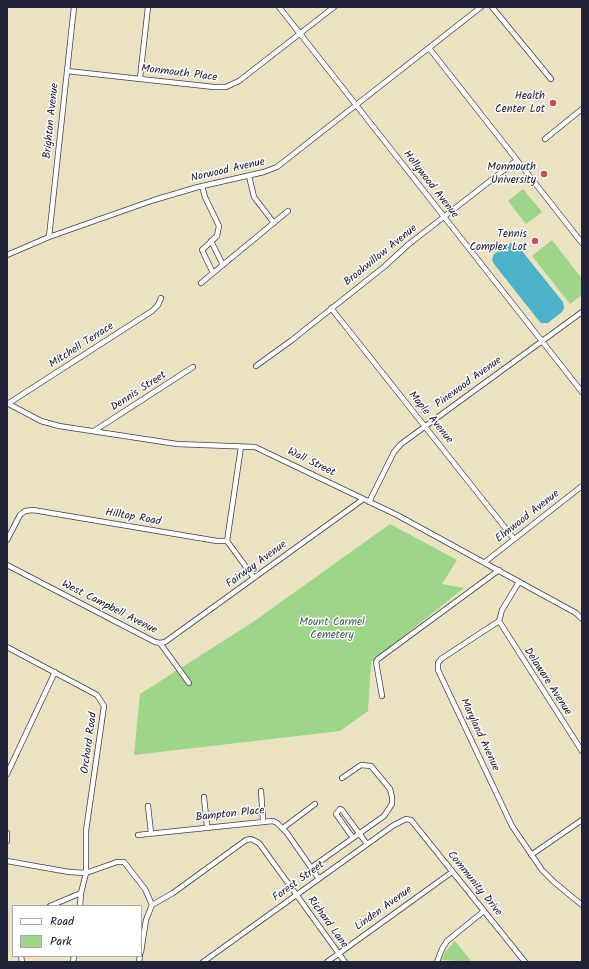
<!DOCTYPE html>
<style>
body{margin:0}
#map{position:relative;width:589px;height:969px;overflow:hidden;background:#ebe2c2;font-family:Kalam,sans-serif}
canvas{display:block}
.frame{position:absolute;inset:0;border:8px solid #22223b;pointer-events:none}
.legend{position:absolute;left:12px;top:905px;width:130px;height:52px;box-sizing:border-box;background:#fff;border:1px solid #a7a7b1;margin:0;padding:5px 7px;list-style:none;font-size:12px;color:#22223b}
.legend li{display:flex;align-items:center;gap:8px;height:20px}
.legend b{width:20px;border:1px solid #a7a7b1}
</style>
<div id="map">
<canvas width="589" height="969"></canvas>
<div class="frame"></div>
<ul class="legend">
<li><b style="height:5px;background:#fff"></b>Road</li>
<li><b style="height:11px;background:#9dd688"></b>Park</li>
</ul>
</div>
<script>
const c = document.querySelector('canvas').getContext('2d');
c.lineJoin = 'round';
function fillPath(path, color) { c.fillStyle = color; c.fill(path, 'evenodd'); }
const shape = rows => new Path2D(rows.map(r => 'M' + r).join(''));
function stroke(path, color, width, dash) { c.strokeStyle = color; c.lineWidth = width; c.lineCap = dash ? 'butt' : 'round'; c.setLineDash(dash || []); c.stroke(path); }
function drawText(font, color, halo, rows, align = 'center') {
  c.font = font + ' Kalam,sans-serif'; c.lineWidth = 3; c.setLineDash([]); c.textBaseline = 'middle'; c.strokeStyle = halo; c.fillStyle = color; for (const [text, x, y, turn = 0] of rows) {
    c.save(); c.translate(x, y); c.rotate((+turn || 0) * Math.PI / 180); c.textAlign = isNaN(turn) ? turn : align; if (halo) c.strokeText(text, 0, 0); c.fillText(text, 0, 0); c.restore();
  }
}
fillPath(shape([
 [523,189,542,212,526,224,508,201],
 [552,240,582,279,582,295,570,304,532,256],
 [390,524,457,560,442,584,464,588,371,662,368,711,340,731,134,755,140,694,253,622],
 [455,941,472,962,441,960,446,951]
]), '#9dd688');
fillPath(shape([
 [510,243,518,246,563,302,564,308,562,312,548,323,541,323,539,321,494,264,492,260,494,254]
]), '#4bb2ca');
const minor = shape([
 [279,7,582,392],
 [492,7,551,79],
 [429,48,582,243],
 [67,71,214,87,226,87,239,81,334,7],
 [140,78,148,7],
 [545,139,582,109],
 [249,176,254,197,274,223],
 [202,186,205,197,219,226,217,236,202,250,213,273],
 [49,237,74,7],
 [211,241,223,265],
 [7,255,49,237,154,200,198,187,264,172,277,167,481,7],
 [201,283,288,211],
 [331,308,514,539],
 [256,366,292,340,385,266,409,244,517,160],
 [7,403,41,421,59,426,177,444,255,447,397,515,576,613,582,619],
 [9,403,152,311,158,305,161,298],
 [94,431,193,367],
 [369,502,394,452,401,444,582,312],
 [7,540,20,515,25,511,33,510,217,541,227,541,254,578],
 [227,541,241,447],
 [485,562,582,486],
 [7,565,155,642,160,643,189,683],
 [519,582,502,610,499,621,441,659,438,663,438,670,512,826,542,870,554,882,582,905],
 [499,621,582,751],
 [160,643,165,642,362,500],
 [7,647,97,695,104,706,86,831,86,873,81,893,80,906],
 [382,696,376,662,378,659,499,570],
 [7,774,55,672],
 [261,791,263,820],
 [204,797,207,826],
 [148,806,151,833],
 [283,828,315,804],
 [7,833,7,841],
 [138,835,273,821,277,823,287,833,319,879],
 [353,838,336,814,340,809,342,810,367,844],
 [531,855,582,820],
 [7,861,69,872,86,873,117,862,124,862,145,889,152,905],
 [312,867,384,816,392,804,392,797,390,789,371,766,361,765,342,778],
 [50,906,81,893],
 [141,952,146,920,152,905,173,893,246,840,251,839,259,843,345,962],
 [21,956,22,962],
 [73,962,74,956],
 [139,962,140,956],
 [203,962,394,825,406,819,411,820,525,962],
 [327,962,452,872],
 [437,962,442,949,447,941,484,911]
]);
stroke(minor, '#403f4f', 6);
stroke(minor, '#fff', 4.5);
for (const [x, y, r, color] of [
 [553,103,4,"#d1495b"],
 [544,174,4,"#d1495b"],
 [535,241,4,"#d1495b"]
]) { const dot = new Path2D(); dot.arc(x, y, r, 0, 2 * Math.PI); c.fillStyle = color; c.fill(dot); stroke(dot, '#fff', 1.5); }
drawText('11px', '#22223b', '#fff', [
 ["Monmouth Place",179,74,7],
 ["Brighton Avenue",52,121,-84],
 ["Norwood Avenue",228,171,-13],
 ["Hollywood Avenue",430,185,52],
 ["Brookwillow Avenue",381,256,-39],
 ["Mitchell Terrace",82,346,-33],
 ["Pinewood Avenue",469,383,-36],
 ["Dennis Street",139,392,-33],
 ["Maple Avenue",430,418,51],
 ["Wall Street",311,463,26],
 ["Elmwood Avenue",528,517,-38],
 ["Hilltop Road",133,518,10],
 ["Fairway Avenue",257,565,-36],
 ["West Campbell Avenue",109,608,27],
 ["Delaware Avenue",547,682,57],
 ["Maryland Avenue",479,735,65],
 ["Orchard Road",90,743,-82],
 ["Bampton Place",230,815,-6],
 ["Forest Street",299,882,-36],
 ["Community Drive",474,884,51],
 ["Linden Avenue",384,909,-36],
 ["Richard Lane",327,923,54]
]);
drawText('11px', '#22223b', '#fff', [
 ["Health",545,97],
 ["Center Lot",545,110],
 ["Monmouth",536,168],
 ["University",536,181],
 ["Tennis",527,235],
 ["Complex Lot",527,248]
], 'right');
drawText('11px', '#4d6156', '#fff', [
 ["Mount Carmel",332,623],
 ["Cemetery",332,636]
]);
</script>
